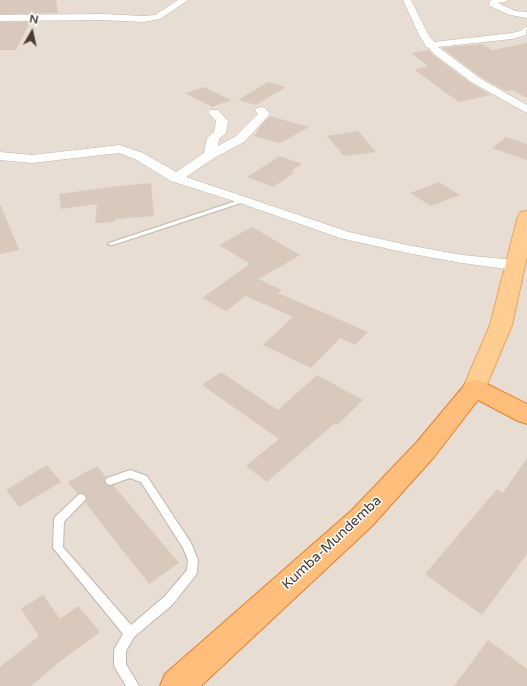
<!DOCTYPE html>
<style>
body{margin:0}
#map{position:relative;width:527px;height:686px;overflow:hidden;background:#f3ece5;font-family:"Varela Round",sans-serif}
canvas{display:block}
.north{position:absolute;left:12px;top:12px;width:40px;height:40px;-webkit-text-stroke:3px #fff;paint-order:stroke;rotate:9deg;font-size:11px;font-weight:700;line-height:16px;text-align:center;color:#463c34}
.north::after{content:'';display:block;margin:auto;width:14px;height:18px;background:#463c34;clip-path:polygon(50% 0,100% 100%,50% 72%,0 100%)}
</style>
<div id="map">
<canvas width="527" height="686"></canvas>
<div class="north">N</div>
</div>
<script>
const c = document.querySelector('canvas').getContext('2d');
c.lineJoin = 'round';
function fillPath(path, color) { c.fillStyle = color; c.fill(path, 'evenodd'); }
const shape = rows => new Path2D(rows.map(r => 'M' + r).join(''));
function stroke(path, color, width, dash) { c.strokeStyle = color; c.lineWidth = width; c.lineCap = dash ? 'butt' : 'round'; c.setLineDash(dash || []); c.stroke(path); }
function drawText(font, color, halo, rows, align = 'center') {
  c.font = font + ' "Varela Round",sans-serif'; c.lineWidth = 3; c.setLineDash([]); c.textBaseline = 'middle'; c.strokeStyle = halo; c.fillStyle = color; for (const [text, x, y, turn = 0] of rows) {
    c.save(); c.translate(x, y); c.rotate((+turn || 0) * Math.PI / 180); c.textAlign = isNaN(turn) ? turn : align; if (halo) c.strokeText(text, 0, 0); c.fillText(text, 0, 0); c.restore();
  }
}
fillPath(shape([
 [0,0,527,0,527,686,0,686]
]), '#e8ddd2');
fillPath(shape([
 [0,0,56,0,58,13,0,14],
 [0,22,30,22,16,50,0,50],
 [527,43,527,98,513,90,506,91,482,78,442,48,482,44,492,50],
 [429,50,433,55,472,84,491,95,459,102,442,90,415,70,428,66,411,53],
 [268,82,286,87,256,105,238,100],
 [204,87,231,100,212,107,185,93],
 [270,116,309,127,280,143,253,136,259,131,257,130],
 [358,131,376,152,344,156,327,136],
 [506,137,527,144,527,160,492,148],
 [280,156,302,164,291,171,295,172,273,187,247,177],
 [439,182,460,195,431,206,410,193],
 [151,183,154,216,115,219,115,222,95,223,97,204,61,209,59,194,118,186],
 [0,204,19,250,0,254],
 [252,227,300,255,259,279,281,290,278,293,368,332,355,345,340,338,311,368,263,345,293,317,246,296,226,311,202,298,250,264,219,245],
 [221,372,278,410,317,375,363,400,337,425,334,424,267,482,246,466,279,439,202,385],
 [527,458,527,554,482,615,425,574,497,489,503,493],
 [47,465,61,482,19,507,6,490],
 [97,466,106,477,104,480,106,485,110,486,113,485,179,563,149,584,85,502,87,499,85,494,81,493,78,494,68,482],
 [43,595,60,619,78,606,100,632,58,663,31,686,0,686,0,667,39,636,21,609],
 [488,640,527,669,527,686,454,686]
]), '#d9c8bc');
const service = shape([
 [245,198,247,199,247,201,113,245,109,245,108,244,109,243,245,198],
 [130,470,147,476,191,543,198,560,197,572,196,575,172,605,134,637,126,651,126,664,139,686,126,686,114,666,114,650,123,634,53,548,54,520,55,517,78,495,81,494,84,495,86,498,84,501,64,522,63,547,131,625,164,597,187,570,188,560,183,548,141,482,130,478,110,485,107,484,105,481,107,478,130,470]
]);
const minor = shape([
 [178,0,188,0,160,19,144,22,102,20,0,21,0,15,102,14,144,16,155,15,178,0],
 [403,0,411,0,429,36,434,42,512,33,520,31,527,26,526,35,512,39,438,47,481,79,527,105,527,113,473,83,434,54,429,48,426,47,425,44,420,37,403,0],
 [491,0,506,0,505,2,498,3,515,11,527,12,527,18,510,15,490,6,489,4,491,0],
 [261,107,265,108,270,114,244,142,214,158,186,177,349,232,407,245,462,255,515,260,520,262,523,265,520,268,515,270,462,263,407,253,340,238,240,203,171,181,135,159,119,153,32,163,0,160,0,152,32,155,120,145,143,153,176,172,204,153,207,138,214,132,216,121,208,112,210,110,218,110,228,121,226,133,219,139,218,146,236,136,258,114,255,110,257,108,261,107]
]);
const primary = shape([
 [527,211,527,256,512,325,483,394,475,396,467,394,463,388,490,325,518,216,521,212,527,211]
]);
const trunk = shape([
 [475,380,483,382,527,404,527,424,518,421,478,400,434,457,372,526,201,686,160,686,165,674,352,510,416,443,467,382,475,380]
]);
stroke(service, '#c2b5aa', 2);
stroke(minor, '#c2b5aa', 1);
stroke(primary, '#eaa55c', 2);
stroke(trunk, '#e67f2c', 2);
fillPath(service, '#fff');
fillPath(minor, '#fff');
fillPath(primary, '#ffcc92');
fillPath(trunk, '#ffbe7b');
drawText('14px', '#463c34', '#fff', [
 ["Kumba-Mundemba",332,543,-43]
]);
</script>
